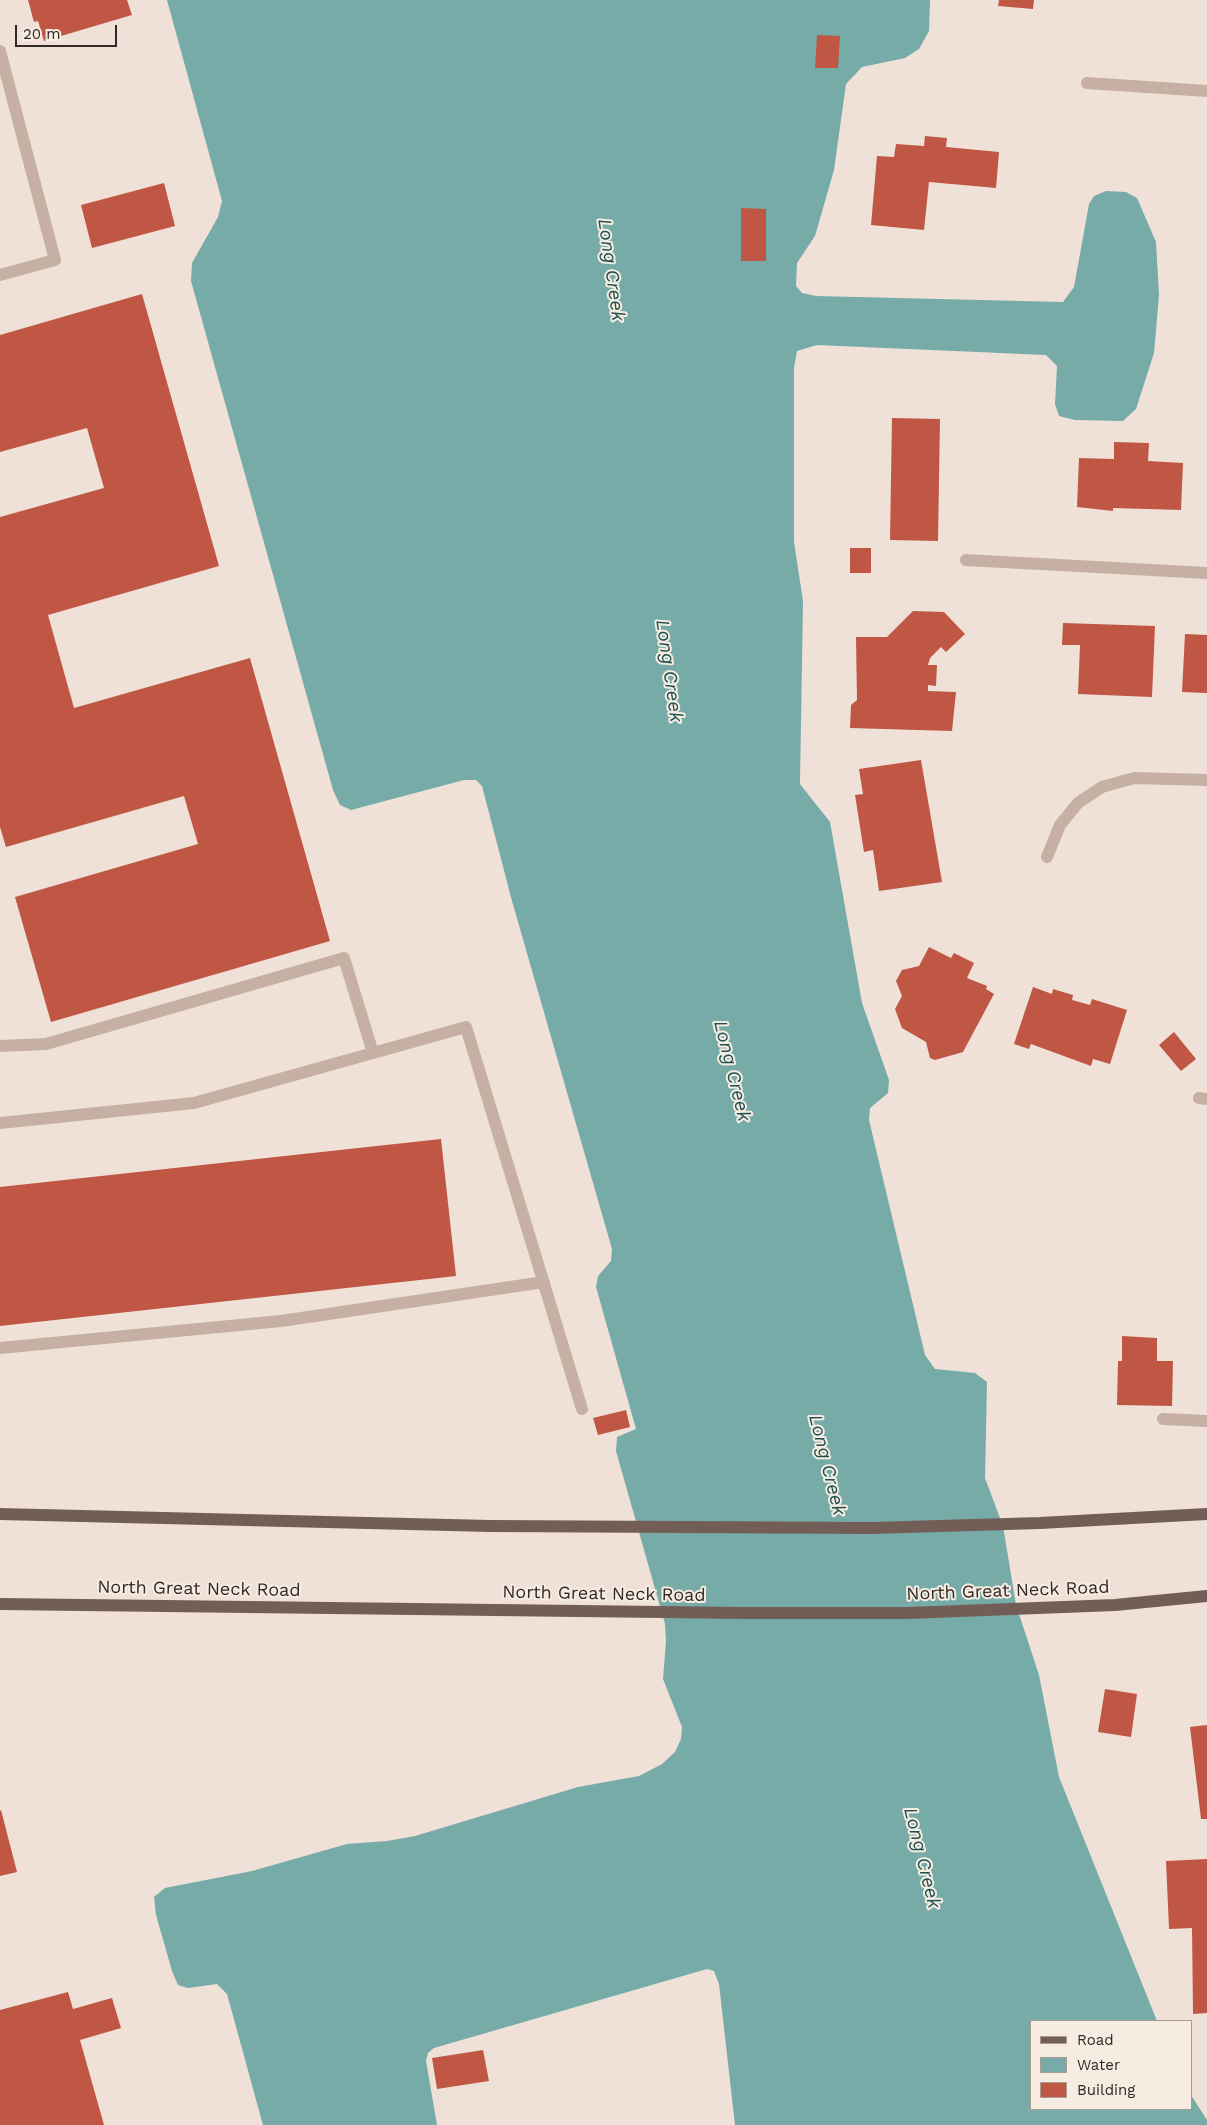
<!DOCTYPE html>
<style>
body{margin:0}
#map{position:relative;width:1207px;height:2125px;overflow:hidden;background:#efe1d7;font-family:"Work Sans",sans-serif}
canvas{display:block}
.legend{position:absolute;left:1030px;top:2020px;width:162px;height:90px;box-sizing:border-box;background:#f7ece2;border:1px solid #a89e96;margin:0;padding:6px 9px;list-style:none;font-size:15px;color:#322825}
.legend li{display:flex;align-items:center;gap:10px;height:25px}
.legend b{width:25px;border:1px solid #a89e96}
.scale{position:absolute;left:15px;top:25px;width:102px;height:22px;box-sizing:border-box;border:2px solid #322825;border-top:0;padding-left:6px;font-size:15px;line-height:18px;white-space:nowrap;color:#322825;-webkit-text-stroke:4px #f7ece2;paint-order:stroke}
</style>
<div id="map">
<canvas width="1207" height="2125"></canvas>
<ul class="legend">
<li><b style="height:6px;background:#735d57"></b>Road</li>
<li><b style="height:14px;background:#77aba8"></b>Water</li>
<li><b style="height:14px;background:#c05644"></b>Building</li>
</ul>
<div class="scale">20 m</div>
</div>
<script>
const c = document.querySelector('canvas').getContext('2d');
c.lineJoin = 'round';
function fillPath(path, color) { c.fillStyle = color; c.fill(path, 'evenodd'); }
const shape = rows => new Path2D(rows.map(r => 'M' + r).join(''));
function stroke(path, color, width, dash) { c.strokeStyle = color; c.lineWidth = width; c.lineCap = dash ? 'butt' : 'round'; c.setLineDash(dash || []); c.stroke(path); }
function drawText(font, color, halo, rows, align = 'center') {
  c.font = font + ' "Work Sans",sans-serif'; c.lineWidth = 4; c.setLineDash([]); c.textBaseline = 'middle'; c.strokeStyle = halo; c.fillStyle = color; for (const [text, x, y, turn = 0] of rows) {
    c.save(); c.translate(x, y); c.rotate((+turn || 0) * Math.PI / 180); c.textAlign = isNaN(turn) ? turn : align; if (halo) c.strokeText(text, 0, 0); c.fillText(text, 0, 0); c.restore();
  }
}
fillPath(shape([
 [167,0,930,0,929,31,919,49,905,58,862,67,846,84,834,170,815,236,797,263,796,286,802,293,816,296,1063,302,1074,287,1089,204,1094,196,1106,191,1126,192,1137,198,1156,242,1159,295,1154,353,1136,409,1123,421,1075,420,1059,416,1055,404,1057,366,1046,355,817,345,797,351,794,368,794,542,803,601,800,784,830,822,862,1003,889,1080,888,1093,870,1108,869,1120,925,1355,935,1369,975,1373,987,1382,985,1478,1003,1526,1016,1605,1039,1675,1059,1777,1157,2021,1031,2021,1031,2109,1191,2109,1191,2095,1207,2120,1207,2125,735,2125,719,1984,714,1971,707,1969,434,2048,428,2053,426,2061,437,2125,263,2125,227,1994,217,1984,188,1988,178,1985,172,1971,156,1915,154,1897,165,1888,252,1871,347,1844,387,1841,415,1836,578,1787,639,1776,662,1764,675,1752,681,1739,682,1727,663,1679,666,1641,665,1624,616,1451,617,1437,636,1429,596,1287,598,1276,611,1261,612,1249,512,901,482,786,476,780,464,780,351,810,340,805,333,790,191,281,192,263,218,217,222,201]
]), '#77aba8');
fillPath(shape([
 [28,0,127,0,132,15,44,41,38,21,34,22],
 [999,0,1034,0,1033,9,998,6],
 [817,35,840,36,838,68,815,68],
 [925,136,947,138,946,147,999,152,996,188,929,182,924,230,871,225,877,156,894,157,896,144,924,146],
 [164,183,175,226,92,248,81,205],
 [741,208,766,209,766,261,741,261],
 [142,294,219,566,48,615,74,708,250,658,330,941,51,1022,15,897,198,844,184,796,6,847,0,827,0,517,104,488,87,428,0,452,0,335],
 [892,418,940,419,938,541,890,540],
 [1114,442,1149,443,1148,461,1183,463,1181,510,1113,508,1113,511,1077,507,1079,458,1114,459],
 [850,548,871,548,871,573,850,573],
 [913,611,944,612,965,634,946,652,941,647,930,658,928,665,937,665,936,686,928,685,928,691,956,692,952,731,850,728,851,705,857,700,856,637,887,637],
 [1063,623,1155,626,1152,697,1078,694,1080,645,1062,645],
 [1185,634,1207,635,1207,693,1182,692],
 [921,760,942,882,879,891,873,850,864,852,855,795,863,794,859,769],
 [929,947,951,958,954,953,974,963,967,978,987,986,986,989,994,994,963,1052,935,1060,930,1058,926,1042,902,1028,895,1009,902,996,896,981,902,970,919,966],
 [1033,987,1052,994,1053,989,1073,995,1072,1000,1090,1005,1092,999,1127,1010,1110,1064,1093,1059,1091,1066,1031,1044,1029,1049,1014,1044],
 [1174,1032,1196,1059,1181,1071,1159,1045],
 [441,1139,456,1276,0,1326,0,1187],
 [1122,1336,1157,1338,1157,1361,1173,1361,1172,1406,1117,1405,1118,1361,1122,1361],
 [626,1410,630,1427,598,1435,593,1418],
 [1105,1689,1137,1694,1131,1737,1098,1732],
 [1207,1725,1207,1819,1201,1819,1190,1727],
 [1,1810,17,1872,0,1876,0,1811],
 [1207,1859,1207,2013,1193,2014,1192,1928,1169,1929,1166,1861],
 [68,1992,73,2009,112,1998,121,2028,80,2040,104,2125,0,2125,0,2010],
 [483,2050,489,2081,437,2089,432,2058]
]), '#c05644');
stroke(shape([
 [0,51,55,260,0,275],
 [1087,83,1207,91],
 [966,560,1207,573],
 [1047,857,1060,825,1078,803,1102,787,1134,778,1207,780],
 [0,1046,46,1044,344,958,373,1053],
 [1199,1098,1207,1099],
 [0,1123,194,1103,466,1027,582,1409],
 [0,1348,281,1321,544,1282],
 [1163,1419,1207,1421]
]), '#c6b0a4', 12);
stroke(shape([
 [0,1514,490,1526,872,1528,1040,1523,1207,1514],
 [0,1604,743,1613,908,1613,1115,1605,1207,1596]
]), '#735d57', 12);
drawText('18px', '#322825', '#f7ece2', [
 ["North Great Neck Road",199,1589,1],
 ["North Great Neck Road",1008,1591,-2],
 ["North Great Neck Road",604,1594,1]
]);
drawText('italic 19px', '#1d514f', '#f7ece2', [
 ["Long Creek",611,270,82],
 ["Long Creek",669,671,82],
 ["Long Creek",732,1071,76],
 ["Long Creek",827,1465,76],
 ["Long Creek",922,1858,76]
]);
</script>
